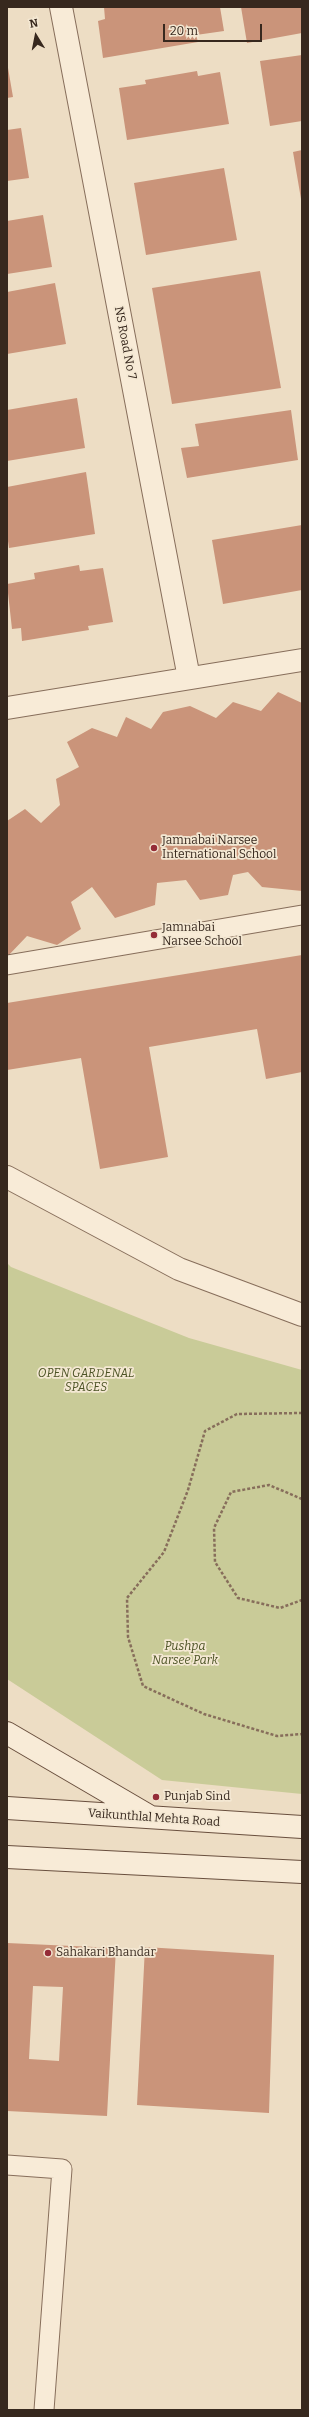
<!DOCTYPE html>
<style>
body{margin:0}
#map{position:relative;width:309px;height:2417px;overflow:hidden;background:#edddc4;font-family:Bitter,serif}
canvas{display:block}
.frame{position:absolute;inset:0;border:8px solid #37281e;pointer-events:none}
.north{position:absolute;left:16px;top:16px;width:40px;height:40px;-webkit-text-stroke:3px #f4e8d3;paint-order:stroke;rotate:350deg;font-size:11px;font-weight:700;line-height:16px;text-align:center;color:#37281e}
.north::after{content:'';display:block;margin:auto;width:14px;height:18px;background:#37281e;clip-path:polygon(50% 0,100% 100%,50% 72%,0 100%)}
.scale{position:absolute;left:163px;top:24px;width:99px;height:18px;box-sizing:border-box;border:2px solid #37281e;border-top:0;padding-left:5px;font-size:12px;line-height:14px;white-space:nowrap;color:#37281e;-webkit-text-stroke:3px #f4e8d3;paint-order:stroke}
</style>
<div id="map">
<canvas width="309" height="2417"></canvas>
<div class="frame"></div>
<div class="north">N</div>
<div class="scale">20 m</div>
</div>
<script>
const c = document.querySelector('canvas').getContext('2d');
c.lineJoin = 'round';
function fillPath(path, color) { c.fillStyle = color; c.fill(path, 'evenodd'); }
const shape = rows => new Path2D(rows.map(r => 'M' + r).join(''));
function stroke(path, color, width, dash) { c.strokeStyle = color; c.lineWidth = width; c.lineCap = dash ? 'butt' : 'round'; c.setLineDash(dash || []); c.stroke(path); }
function drawText(font, color, halo, rows, align = 'center') {
  c.font = font + ' Bitter,serif'; c.lineWidth = 3.5; c.setLineDash([]); c.textBaseline = 'middle'; c.strokeStyle = halo; c.fillStyle = color; for (const [text, x, y, turn = 0] of rows) {
    c.save(); c.translate(x, y); c.rotate((+turn || 0) * Math.PI / 180); c.textAlign = isNaN(turn) ? turn : align; if (halo) c.strokeText(text, 0, 0); c.fillText(text, 0, 0); c.restore();
  }
}
fillPath(shape([
 [7,1263,11,1267,189,1338,302,1370,302,1794,162,1780,7,1679]
]), '#c9cb98');
fillPath(shape([
 [104,7,220,7,224,31,196,35,198,42,103,58,98,21,105,19],
 [241,7,302,7,302,33,247,43],
 [302,55,302,121,270,126,260,61],
 [7,62,13,97,7,98],
 [197,71,198,76,220,72,229,124,127,140,119,88,146,84,145,80],
 [21,128,29,178,7,181,7,130],
 [302,150,302,199,301,199,293,152],
 [224,168,237,240,146,255,134,183],
 [43,215,52,267,7,274,7,221],
 [260,271,281,388,172,404,152,288],
 [55,283,66,344,7,354,7,292],
 [77,398,85,448,7,461,7,410],
 [291,410,298,460,187,478,181,448,199,446,195,424],
 [86,472,95,534,9,548,7,534,7,487],
 [302,525,302,590,223,604,212,540],
 [79,565,80,571,103,568,113,622,88,626,89,630,22,641,21,628,12,629,7,584,35,579,34,573],
 [278,692,302,703,302,891,262,887,248,872,233,875,228,895,200,900,186,880,157,883,155,905,115,918,92,887,71,902,81,929,57,945,27,936,7,957,7,821,25,809,41,823,60,805,56,779,79,767,67,742,92,728,117,737,126,717,151,729,163,712,190,706,216,718,233,702,261,711],
 [302,955,302,1072,266,1079,257,1029,149,1047,168,1157,100,1169,81,1058,7,1070,7,1003],
 [7,1943,116,1948,107,2116,7,2111],
 [33,1986,63,1987,59,2061,29,2059],
 [145,1947,274,1955,269,2113,137,2105]
]), '#ca947a');
const lane = shape([
 [7,965,302,915],
 [7,2165,62,2169,44,2410]
]);
const street = shape([
 [61,7,189,678],
 [7,708,302,660],
 [7,1177,179,1269,302,1315]
]);
const secondary = shape([
 [7,1733,149,1816],
 [7,1808,302,1827],
 [7,1857,302,1872]
]);
stroke(lane, '#876e5b', 21);
stroke(street, '#876e5b', 24);
stroke(secondary, '#694f3e', 24);
stroke(shape([
 [302,1413,237,1414,205,1431,188,1490,164,1552,127,1598,128,1637,143,1686,204,1714,277,1736,302,1734],
 [302,1499,269,1485,231,1492,214,1528,215,1562,238,1598,280,1608,302,1600]
]), '#876e5b', 2.5, [3, 2]);
stroke(lane, '#f8ebd7', 19);
stroke(street, '#f8ebd7', 22);
stroke(secondary, '#f8ebd7', 22);
for (const [x, y, r, color] of [
 [154,848,4,"#942c37"],
 [154,935,4,"#942c37"],
 [156,1797,4,"#942c37"],
 [48,1953,4,"#942c37"]
]) { const dot = new Path2D(); dot.arc(x, y, r, 0, 2 * Math.PI); c.fillStyle = color; c.fill(dot); stroke(dot, '#f4e8d3', 1.5); }
drawText('12px', '#37281e', '#f4e8d3', [
 ["NS Road No 7",125,343,79],
 ["Vaikunthlal Mehta Road",154,1818,4]
]);
drawText('12px', '#37281e', '#f4e8d3', [
 ["Jamnabai Narsee",162,841],
 ["International School",162,855],
 ["Jamnabai",162,928],
 ["Narsee School",162,942],
 ["Punjab Sind",164,1797],
 ["Sahakari Bhandar",56,1953]
], 'left');
drawText('italic 12px', '#4c5325', '#f4e8d3', [
 ["OPEN GARDENAL",86,1374],
 ["SPACES",86,1388],
 ["Pushpa",185,1647],
 ["Narsee Park",185,1661]
]);
</script>
